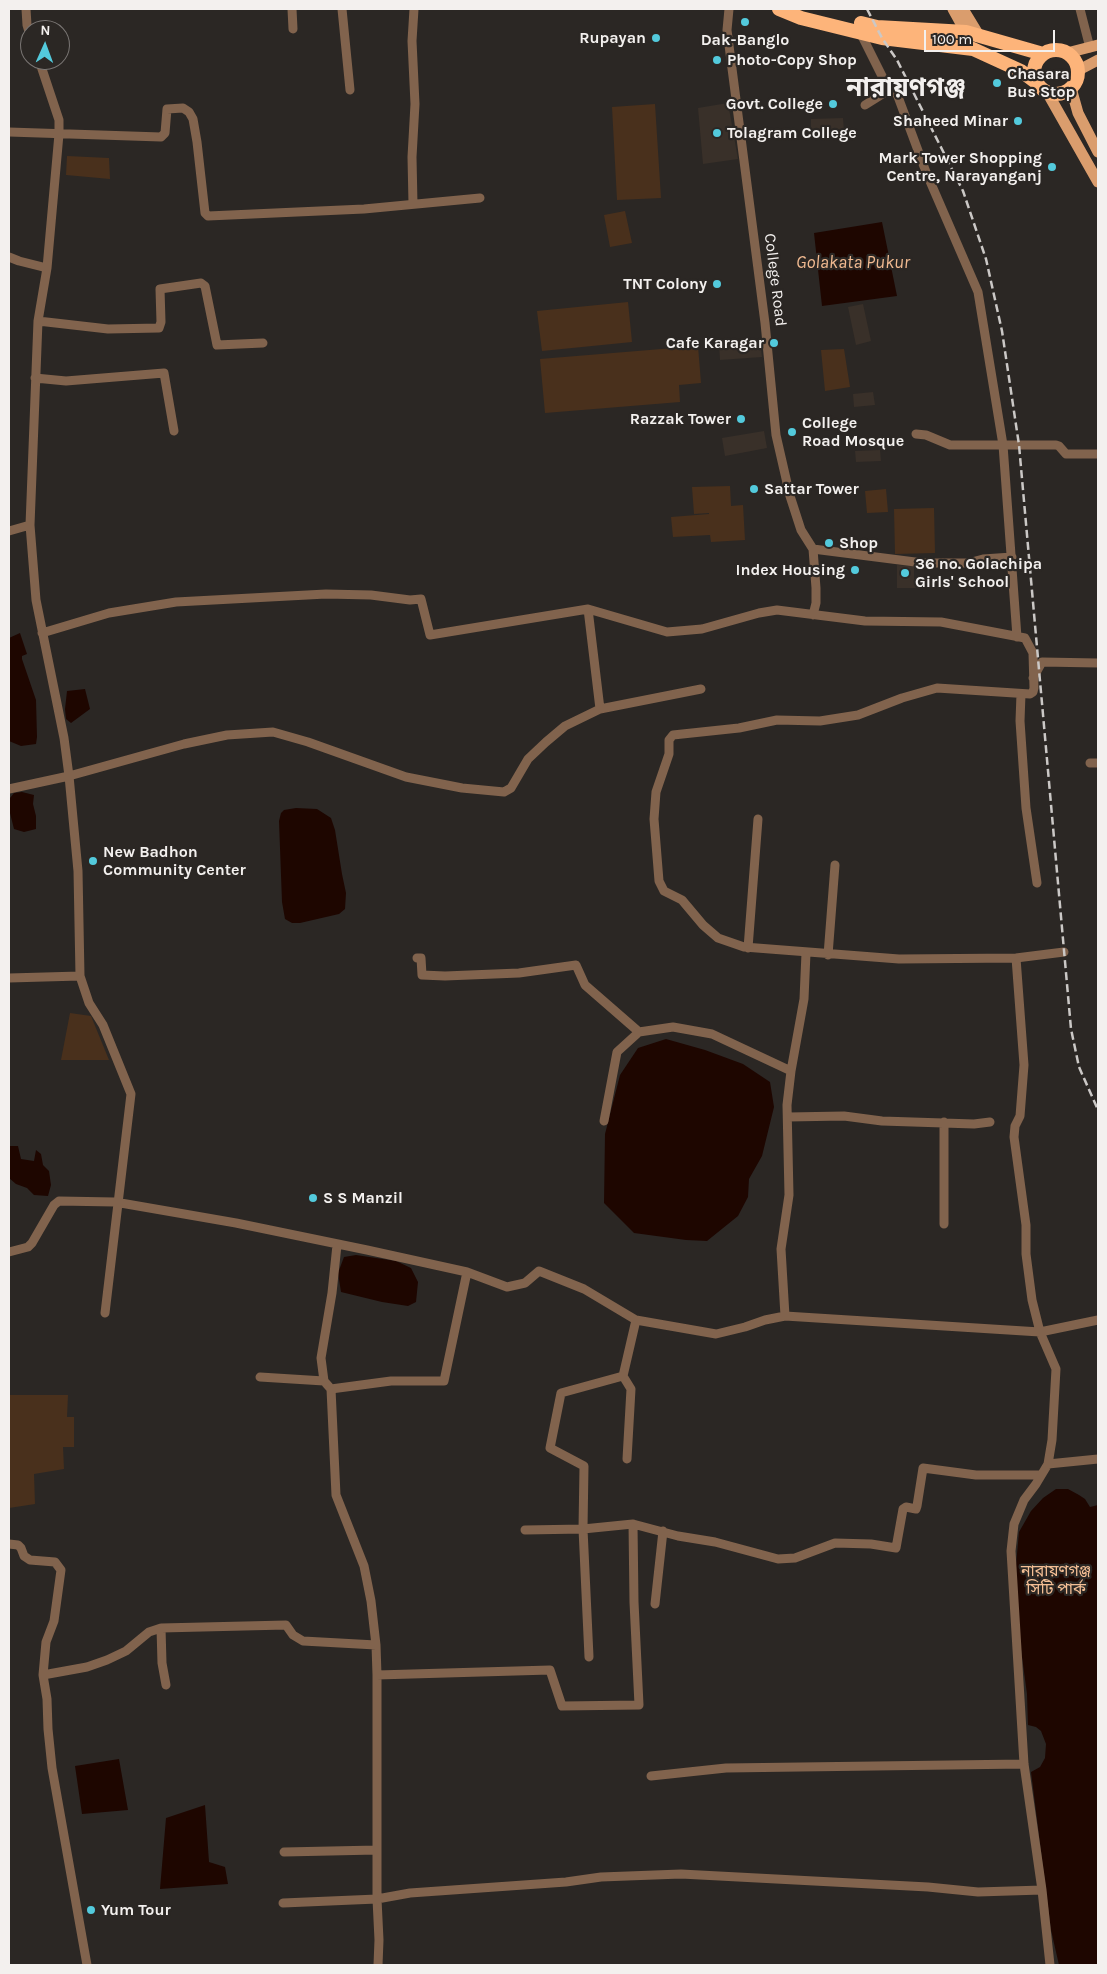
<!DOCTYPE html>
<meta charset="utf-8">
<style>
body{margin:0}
#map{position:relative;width:1107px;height:1974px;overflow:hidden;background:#2b2724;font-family:Karla,sans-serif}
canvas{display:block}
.frame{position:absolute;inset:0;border:10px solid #f3f0ee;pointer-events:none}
.north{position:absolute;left:20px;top:20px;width:50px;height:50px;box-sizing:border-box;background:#2b2724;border:1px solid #7b7775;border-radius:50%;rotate:2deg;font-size:14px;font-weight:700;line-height:20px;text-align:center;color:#f3f0ee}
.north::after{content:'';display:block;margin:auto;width:18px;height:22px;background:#53cadc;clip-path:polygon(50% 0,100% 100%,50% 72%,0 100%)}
.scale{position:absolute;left:924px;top:30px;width:131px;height:22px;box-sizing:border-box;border:2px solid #f3f0ee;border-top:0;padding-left:6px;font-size:15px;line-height:18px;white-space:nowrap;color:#f3f0ee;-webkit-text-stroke:4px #2b2724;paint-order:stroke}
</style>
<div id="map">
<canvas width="1107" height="1974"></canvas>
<div class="frame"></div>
<div class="north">N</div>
<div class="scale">100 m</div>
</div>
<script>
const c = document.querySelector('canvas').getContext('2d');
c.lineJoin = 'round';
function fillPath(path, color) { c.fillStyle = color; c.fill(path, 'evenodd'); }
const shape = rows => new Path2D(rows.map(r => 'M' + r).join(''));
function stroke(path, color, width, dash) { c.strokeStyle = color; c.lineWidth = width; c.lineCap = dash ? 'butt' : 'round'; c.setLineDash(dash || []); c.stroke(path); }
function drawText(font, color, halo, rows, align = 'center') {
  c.font = font + ' Karla,"Noto Sans Bengali",sans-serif'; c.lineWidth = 4.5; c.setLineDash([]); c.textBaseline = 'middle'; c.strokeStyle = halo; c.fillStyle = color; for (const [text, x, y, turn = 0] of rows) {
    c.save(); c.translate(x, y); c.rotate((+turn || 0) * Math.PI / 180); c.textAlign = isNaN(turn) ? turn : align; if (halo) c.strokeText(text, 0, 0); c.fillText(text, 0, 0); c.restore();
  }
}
fillPath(shape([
 [728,103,738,159,703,164,698,108],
 [843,118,844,131,811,132,811,119],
 [863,304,871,341,856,345,848,307],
 [760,340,762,357,720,360,719,343],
 [873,392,875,405,854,407,853,394],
 [764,431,767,448,725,456,722,438],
 [880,450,881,461,856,462,855,451],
 [897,565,914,566,914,581,927,581,926,588,897,588]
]), '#393029');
fillPath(shape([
 [655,104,661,198,617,200,612,107],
 [67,156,109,158,110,179,66,175],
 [625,211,632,243,610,247,604,215],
 [628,302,632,342,542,351,537,311],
 [698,346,701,383,679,385,680,402,545,413,540,359],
 [844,349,850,387,825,391,821,350],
 [730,486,731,506,743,505,745,540,711,542,710,535,673,537,671,517,709,514,709,511,709,513,694,514,692,487],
 [886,489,888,512,867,513,865,491],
 [934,508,935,553,895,554,894,509],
 [70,1013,91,1016,109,1060,61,1060],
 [9,1395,68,1395,67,1417,74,1417,74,1447,63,1447,64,1469,34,1474,35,1504,9,1508]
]), '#49301c');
fillPath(shape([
 [882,222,897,296,822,306,814,233],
 [20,633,27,654,22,656,22,659,36,700,37,737,36,744,21,746,9,741,9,638],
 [85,689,90,709,71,723,66,719,65,709,67,691],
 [22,792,34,795,33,804,36,816,36,829,24,832,14,829,9,809,10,798,14,793],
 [296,808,317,809,331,818,335,830,342,874,346,893,345,909,339,914,300,923,292,923,285,919,282,902,279,821,281,813,284,810],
 [666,1039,705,1050,743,1064,770,1082,774,1107,762,1156,749,1179,748,1197,738,1216,707,1241,686,1240,634,1233,604,1203,605,1134,620,1075,638,1048],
 [9,1146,18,1146,21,1159,34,1161,36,1150,41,1154,43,1165,49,1171,51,1185,48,1196,34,1195,27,1188,16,1184,9,1178],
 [356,1255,396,1261,411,1268,418,1282,416,1302,408,1306,382,1302,341,1292,338,1273,344,1257],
 [1056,1489,1068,1489,1079,1495,1085,1499,1090,1507,1098,1505,1098,1965,1059,1965,1051,1930,1031,1772,1040,1767,1045,1758,1046,1744,1041,1731,1036,1727,1028,1725,1027,1694,1020,1642,1016,1565,1019,1532,1031,1511,1043,1498],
 [119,1759,128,1810,82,1814,75,1766],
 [205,1805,209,1862,225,1867,228,1884,160,1889,166,1818]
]), '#1e0600');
stroke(shape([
 [26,9,27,25,30,35],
 [292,9,293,29],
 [342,9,350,90],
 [729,9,727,30,765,323,776,435,790,496,801,530,813,549,816,588,816,603,813,615],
 [1080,9,1090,48],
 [860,32,889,90,897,94,926,172,978,292,1003,445,1017,637],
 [865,105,889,90],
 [9,132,161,137,165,133,167,109,183,108,189,112,193,119,197,142,205,213,208,216,364,209,480,198],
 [413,204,412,157,415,104,412,41,414,9],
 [9,257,19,261,47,268],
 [38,321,108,329,159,328,161,322,160,289,201,283,205,286,217,345,263,343],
 [35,378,66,381,164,373,174,431],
 [916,434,926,435,950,445,1056,445,1059,446,1066,454,1098,454],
 [30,525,38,321,47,268,59,134,59,120,39,60],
 [9,531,30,525,36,600,64,738,69,776,184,744,227,735,273,732,308,742,406,777,462,788,504,792,511,788,528,759,546,742,565,726,600,709],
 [813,549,923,563,968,563,983,559,1012,557],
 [588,609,600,709,701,689],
 [42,633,109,613,176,602,326,594,371,595,410,600,421,599,430,635,588,609,667,632,702,629,759,613,777,610,865,621,941,622,1025,638,1033,653,1034,688,1033,692,1030,694,937,688,902,698,858,715,820,721,777,720,739,728,673,735,669,740,669,754,656,792,654,819,659,881,664,891,682,900,703,925,718,938,744,947,899,959,1016,958,1064,952],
 [1033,678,1042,662,1098,663],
 [1021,694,1020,721,1026,808,1037,883],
 [1090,763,1098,763],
 [9,789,69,776,78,871,80,976,89,1003,103,1025,131,1094,105,1313],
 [748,948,758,819],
 [828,955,835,865],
 [417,958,421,958,422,975,445,976,519,973,576,965,585,985,639,1032],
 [1016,958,1024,1065,1020,1116,1015,1126,1014,1137,1026,1225,1026,1254,1032,1300,1040,1332,1056,1369,1052,1440,1048,1464,1036,1484,1024,1500,1014,1524,1011,1551,1024,1764,1042,1890,1050,1965],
 [9,978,80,976],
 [788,1117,844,1116,882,1121,974,1124,990,1122],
 [604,1121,617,1052,639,1032,673,1027,712,1034,791,1071],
 [944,1224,944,1122],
 [9,1252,28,1247,32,1243,54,1205,59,1201,115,1202,236,1223,367,1250,467,1272,507,1287,525,1283,539,1271,584,1289,636,1320,716,1334,745,1327,765,1320,785,1316,1040,1332,1098,1320],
 [785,1316,781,1249,789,1195,787,1105,791,1071,804,999,806,953],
 [623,1376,631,1389,627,1459],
 [260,1377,324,1381],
 [331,1389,391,1381,444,1381,467,1272],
 [1048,1464,1098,1459],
 [633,1524,678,1536,715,1542,778,1559,795,1558,835,1543,871,1544,896,1548,903,1509,906,1507,916,1509,917,1506,923,1468,976,1475,1041,1475],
 [525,1530,583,1529,584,1466,550,1448,561,1393,623,1376,636,1320],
 [9,1544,18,1545,21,1548,24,1556,30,1560,55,1562,61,1570,54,1621,46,1642,43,1675],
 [655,1604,663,1531],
 [161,1628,162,1663,166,1685],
 [376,1645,377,1675,550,1670,562,1706,639,1705,634,1602,633,1524,583,1529,589,1657],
 [377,1675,377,1899,379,1940,378,1965],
 [651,1776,726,1768,1024,1764],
 [284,1852,377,1850],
 [283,1903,377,1899,410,1893,566,1882,601,1877,681,1874,928,1887,978,1892,1042,1890],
 [87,1965,52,1768,48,1729,47,1699,43,1675,87,1667,107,1660,126,1651,149,1632,161,1628,286,1625,293,1635,303,1641,376,1645,371,1601,364,1566,336,1495,331,1389,324,1381,321,1358,332,1293,337,1245]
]), '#81634d', 9);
stroke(shape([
 [953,9,969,38],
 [963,9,980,37],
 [1067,53,1098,45],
 [1077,71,1098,60],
 [1071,88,1078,113,1098,152],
 [1047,92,1098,182]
]), '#da9d6d', 11);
stroke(shape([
 [779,9,801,18,882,38,973,49,1021,71,1037,83],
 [861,23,877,27,966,32,1043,54],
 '1034 72a22 22 0 1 1 44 0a22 22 0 1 1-44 0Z'
]), '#fdb47a', 14);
stroke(shape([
 [867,9,882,38,897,60,963,191,986,259,1002,331,1019,445,1071,1029,1079,1067,1098,1110]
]), '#cbc8c6', 2.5, [8, 4]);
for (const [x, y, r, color] of [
 [745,22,5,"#53cadc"],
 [656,38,5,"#53cadc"],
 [717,60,5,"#53cadc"],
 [997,83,5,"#53cadc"],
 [833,104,5,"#53cadc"],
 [1018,121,5,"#53cadc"],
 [717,133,5,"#53cadc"],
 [1052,167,5,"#53cadc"],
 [717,284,5,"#53cadc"],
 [774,343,5,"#53cadc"],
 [741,419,5,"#53cadc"],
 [792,432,5,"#53cadc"],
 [754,489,5,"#53cadc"],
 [829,543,5,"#53cadc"],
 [855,570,5,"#53cadc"],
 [905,573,5,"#53cadc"],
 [93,861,5,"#53cadc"],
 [313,1198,5,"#53cadc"],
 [91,1910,5,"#53cadc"]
]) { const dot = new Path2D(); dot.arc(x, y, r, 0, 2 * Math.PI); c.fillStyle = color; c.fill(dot); stroke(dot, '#2b2724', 2); }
drawText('bold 16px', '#f3f0ee', '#2b2724', [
 ["Rupayan",646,38,"right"],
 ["Dak-Banglo",745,40,"center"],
 ["Photo-Copy Shop",727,60],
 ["Chasara",1007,74],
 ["Bus Stop",1007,92],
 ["Govt. College",823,104,"right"],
 ["Shaheed Minar",1008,121,"right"],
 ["Tolagram College",727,133],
 ["Mark Tower Shopping",1042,158,"right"],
 ["Centre, Narayanganj",1042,176,"right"],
 ["TNT Colony",707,284,"right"],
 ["Cafe Karagar",764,343,"right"],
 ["Razzak Tower",731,419,"right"],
 ["College",802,423],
 ["Road Mosque",802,441],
 ["Sattar Tower",764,489],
 ["Shop",839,543],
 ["36 no. Golachipa",915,564],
 ["Girls' School",915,582],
 ["Index Housing",845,570,"right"],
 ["New Badhon",103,852],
 ["Community Center",103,870],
 ["S S Manzil",323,1198],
 ["Yum Tour",101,1910]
], 'left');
drawText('16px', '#f3f0ee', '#2b2724', [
 ["College Road",775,280,83]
]);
drawText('16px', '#f5bf95', '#2b2724', [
 ["নারায়ণগঞ্জ",1056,1571],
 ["সিটি পার্ক",1056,1589]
]);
drawText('italic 18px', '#f1ba91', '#2b2724', [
 ["Golakata Pukur",853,263]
]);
drawText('bold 26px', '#f3f0ee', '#2b2724', [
 ["নারায়ণগঞ্জ",906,89]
]);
</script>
